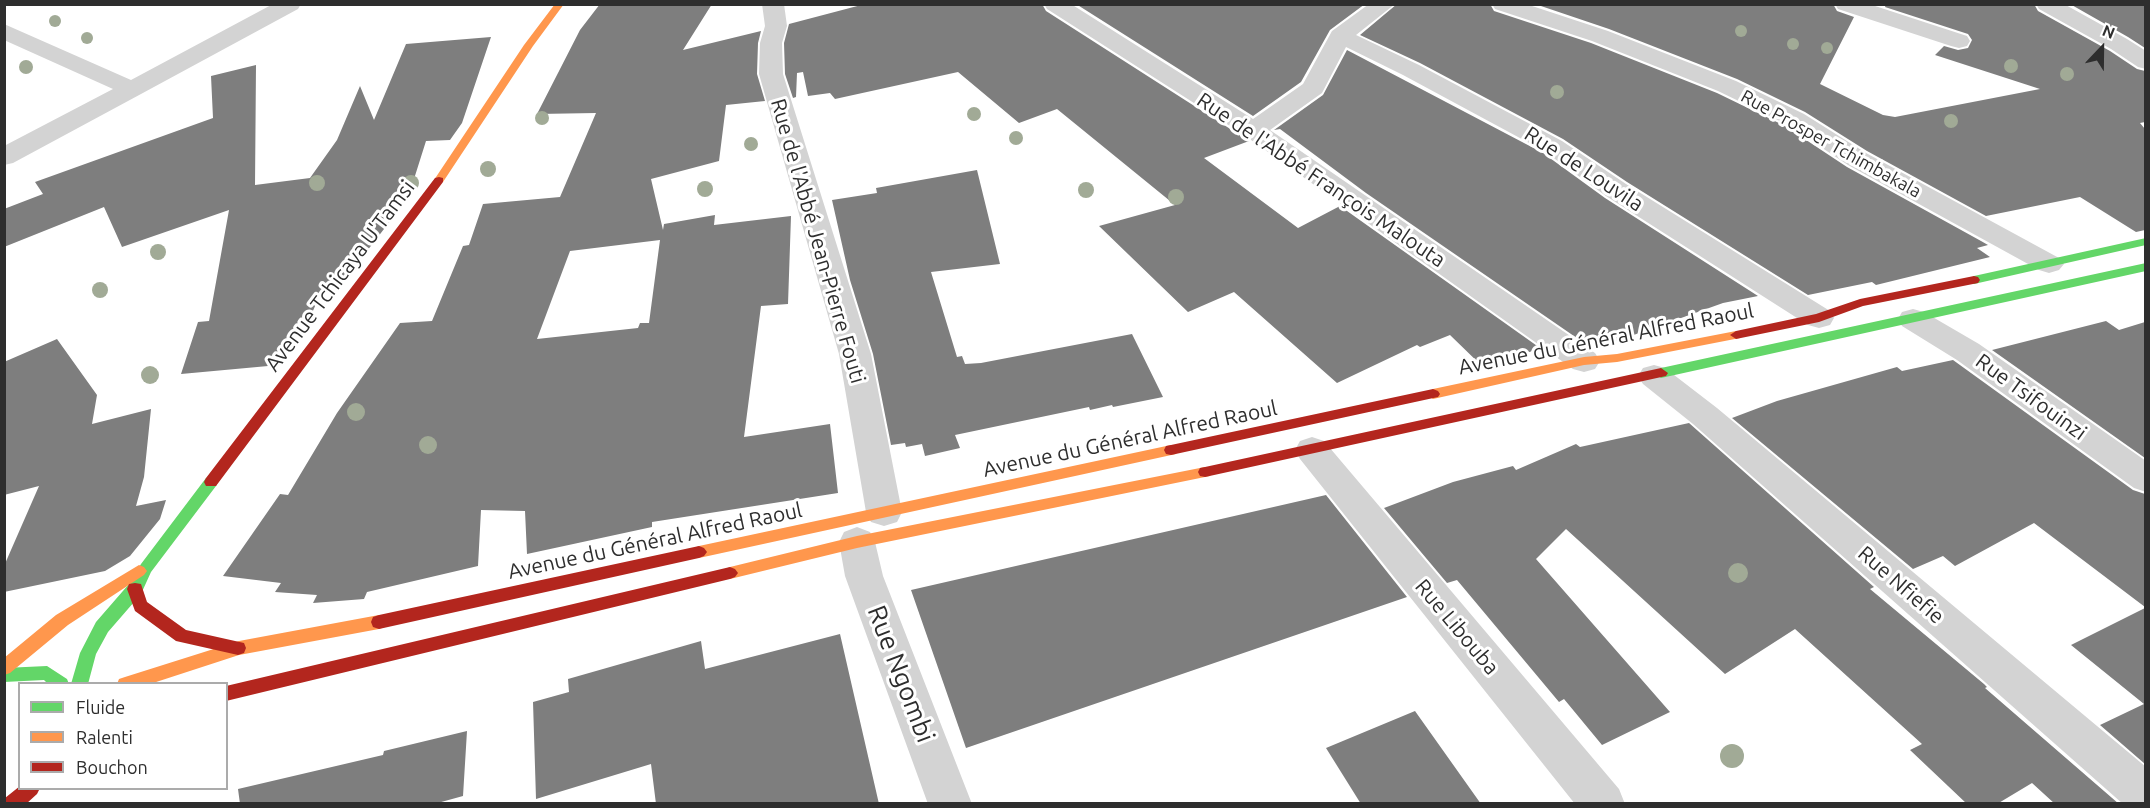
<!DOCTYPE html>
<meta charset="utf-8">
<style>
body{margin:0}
#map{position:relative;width:2150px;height:808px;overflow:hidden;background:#fff;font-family:Ubuntu,sans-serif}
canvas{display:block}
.frame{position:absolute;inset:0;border:6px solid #2e2e2e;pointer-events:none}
.legend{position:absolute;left:18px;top:682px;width:210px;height:108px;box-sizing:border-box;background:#fff;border:2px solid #ababab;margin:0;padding:8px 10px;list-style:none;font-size:18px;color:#2e2e2e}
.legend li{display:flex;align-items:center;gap:12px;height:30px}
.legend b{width:30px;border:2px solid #ababab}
.north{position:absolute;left:2072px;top:18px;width:60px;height:60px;-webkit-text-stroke:4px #fff;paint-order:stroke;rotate:22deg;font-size:16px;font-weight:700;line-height:24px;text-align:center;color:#2e2e2e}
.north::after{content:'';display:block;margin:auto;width:21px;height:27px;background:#2e2e2e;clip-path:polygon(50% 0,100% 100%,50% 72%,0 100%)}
</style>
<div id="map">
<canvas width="2150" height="808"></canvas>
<div class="frame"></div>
<ul class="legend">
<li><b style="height:8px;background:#63d668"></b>Fluide</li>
<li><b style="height:8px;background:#ff974d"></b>Ralenti</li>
<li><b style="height:8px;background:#b3261e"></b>Bouchon</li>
</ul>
<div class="north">N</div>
</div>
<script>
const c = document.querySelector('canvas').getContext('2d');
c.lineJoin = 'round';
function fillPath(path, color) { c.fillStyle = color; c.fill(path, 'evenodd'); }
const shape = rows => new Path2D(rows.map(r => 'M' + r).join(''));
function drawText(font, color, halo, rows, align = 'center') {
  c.font = font + ' Ubuntu,sans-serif'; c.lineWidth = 6; c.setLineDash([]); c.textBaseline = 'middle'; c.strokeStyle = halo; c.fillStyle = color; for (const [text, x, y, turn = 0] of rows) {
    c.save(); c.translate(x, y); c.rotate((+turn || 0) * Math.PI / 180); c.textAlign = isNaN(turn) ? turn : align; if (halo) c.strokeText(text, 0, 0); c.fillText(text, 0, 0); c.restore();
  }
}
fillPath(shape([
 [600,4,712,4,683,50,761,31,758,43,757,74,765,101,726,105,719,161,651,179,663,230,664,224,715,215,714,225,791,216,788,304,761,306,744,437,830,424,838,493,652,522,652,527,527,554,525,511,481,510,478,566,367,592,364,599,313,603,317,595,275,592,281,583,223,576,280,494,288,495,337,413,400,323,432,321,463,246,469,245,483,204,560,197,596,113,537,114,580,30],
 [660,240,649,323,640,323,638,328,537,339,570,251],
 [865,4,1042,4,1046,11,1249,141,1204,158,1298,228,1340,206,1540,348,1485,369,1450,335,1420,347,1417,345,1337,383,1234,292,1188,312,1099,226,1175,205,1057,109,1019,123,958,72,835,99,830,93,808,96,803,72,797,73,796,97,793,98,785,74,784,43,789,24],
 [1076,4,1365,4,1330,30,1301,82,1253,116],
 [1397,4,1490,4,1494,11,1591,43,1717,93,1785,126,1847,167,1981,241,1988,245,1977,248,1990,257,1876,285,1872,282,1808,295,1627,182,1563,139,1420,63,1360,35],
 [1535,4,1833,4,1837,11,1854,17,1820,84,1883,115,1895,117,2040,89,1935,55,1944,46,1958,50,1968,48,1972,40,1968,34,1885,7,1886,4,2034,4,2038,11,2110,51,2137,69,2145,71,2145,122,2140,123,2145,129,2145,230,2136,232,2080,197,1986,216,1867,151,1805,112,1737,79,1609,29],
 [2070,4,2145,4,2145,48,2128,37],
 [491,37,462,123,450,140,426,141,408,198,343,282,325,283,303,334,279,365,181,374,198,322,209,321,229,210,122,247,104,207,4,247,4,209,43,194,35,182,213,118,211,76,256,65,255,185,310,178,337,140,360,86,374,120,406,44],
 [1347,50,1543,153,1605,198,1758,296,1723,303,1614,342,1609,337,1587,345,1366,193,1280,129,1274,130,1323,95],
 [977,170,1000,264,931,272,957,357,962,356,965,364,981,363,1132,334,1163,397,1113,407,1112,405,1090,410,1089,407,955,435,960,448,925,456,922,444,906,447,905,443,891,445,873,354,850,280,832,200,877,193,876,188],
 [2106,321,2119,330,2145,322,2145,458,1992,350],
 [57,339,97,395,92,424,151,409,144,477,136,506,166,500,160,519,130,556,105,571,4,592,4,566,39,486,4,495,4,362],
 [1953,360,2133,490,2145,494,2145,607,2034,523,1955,566,1943,556,1913,569,1732,418,1777,401,1897,367,1902,371],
 [1689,423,1874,587,1870,589,1984,684,1987,687,1985,688,2119,804,2055,804,2032,783,1997,804,1967,804,1910,750,1922,744,1795,629,1725,674,1566,529,1536,559,1670,712,1602,745,1564,699,1559,702,1457,580,1447,583,1384,508,1453,482,1513,466,1516,470,1576,444,1580,447],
 [1326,495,1407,597,966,748,911,590],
 [2145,608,2145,764,2100,725,2144,704,2071,645],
 [840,634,879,804,656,804,651,764,536,799,533,702,569,692,568,679,701,641,705,669],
 [1415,711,1481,804,1361,804,1326,748],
 [467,731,463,796,434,804,240,804,238,789,383,755,384,751]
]), '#7e7e7e');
fillPath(shape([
 [273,4,301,4,298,9,141,94,13,163,4,165,4,146,113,89,4,40,4,24,131,80,273,4],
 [762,4,784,4,787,26,782,43,783,74,871,354,902,512,897,522,884,526,871,522,866,512,839,354,759,74,760,43,765,26,762,4],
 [1044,4,1071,4,1253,119,1303,84,1332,31,1369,4,1395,4,1356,35,1419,65,1562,141,1626,184,1830,311,1834,318,1830,325,1819,328,1808,325,1606,196,1544,151,1403,75,1346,47,1322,93,1270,130,1595,353,1600,361,1595,369,1584,372,1573,369,1244,135,1047,9,1044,4],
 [1492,4,1526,4,1608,31,1736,81,1804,114,1866,153,2059,258,2064,264,2059,270,2049,273,2039,270,1848,165,1786,124,1718,91,1592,41,1495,9,1492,4],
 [1835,4,1869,4,1967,36,1970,41,1967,46,1959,48,1951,46,1838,9,1835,4],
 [2036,4,2064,4,2127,39,2146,51,2146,69,2138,67,2111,49,2039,9,2036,4],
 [1913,309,1924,312,1979,344,2146,461,2146,492,2134,488,1957,360,1902,326,1898,319,1902,312,1913,309],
 [1654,365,1665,368,1717,408,2146,767,2146,804,2123,804,1693,424,1643,384,1638,376,1643,368,1654,365],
 [1312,437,1324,441,1619,789,1625,804,1575,804,1300,459,1295,450,1300,441,1312,437],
 [857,527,870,532,875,542,883,576,972,804,928,804,845,576,839,542,844,532,857,527]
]), '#d3d3d3');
fillPath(shape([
 [2146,238,2146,245,1974,284,1968,280,1974,276,2146,238],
 [2146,263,2146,271,1661,378,1654,373,1661,368,2146,263],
 [211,477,216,478,218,482,216,486,151,572,141,594,108,632,96,654,88,684,71,684,80,653,96,622,129,584,141,564,206,478,211,477],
 [47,666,67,679,69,684,48,684,44,680,4,682,4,668,47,666]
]), '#63d668');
fillPath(shape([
 [555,4,564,4,533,46,443,182,435,182,434,180,524,45,555,4],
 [1736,331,1740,332,1742,335,1740,338,1617,362,1584,365,1433,399,1426,394,1433,389,1584,357,1617,354,1736,331],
 [1171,445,1176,446,1178,450,1176,454,699,558,694,556,691,552,694,548,699,546,1171,445],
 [1205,467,1210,468,1212,472,1210,476,1205,477,857,548,730,579,725,577,722,573,725,569,730,567,857,536,1205,467],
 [139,565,144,567,147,571,144,575,68,625,10,673,4,675,4,658,56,615,139,565],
 [379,615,385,617,387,622,385,627,379,629,239,655,150,684,117,684,119,679,125,677,239,641,379,615]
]), '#ff974d');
fillPath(shape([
 [439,177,443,178,443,182,216,486,206,486,204,482,206,478,435,178,439,177],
 [1974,276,1978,277,1980,280,1978,283,1863,306,1819,322,1736,339,1730,335,1736,331,1816,314,1860,299,1974,276],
 [1661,368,1668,373,1666,376,1205,477,1200,476,1198,472,1200,468,1205,467,1661,368],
 [1433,389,1438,391,1440,394,1438,397,1171,455,1166,454,1164,450,1166,446,1171,445,1433,389],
 [699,546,704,548,707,552,704,556,699,558,379,629,373,627,371,622,373,617,379,615,699,546],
 [730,567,735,569,738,573,735,577,730,579,226,701,226,686,730,567],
 [135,583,141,584,147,602,186,630,244,643,246,648,244,653,238,655,176,641,135,611,127,589,129,584,135,583],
 [20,786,20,788,40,788,37,794,26,804,4,804,5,798,20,786]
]), '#b3261e');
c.fillStyle = '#a1aa96';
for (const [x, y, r] of [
 [55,21,6],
 [1741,31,6],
 [87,38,6],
 [1793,44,6],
 [1827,48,6],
 [2011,66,7],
 [26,67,7],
 [2067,74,7],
 [1557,92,7],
 [974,114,7],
 [542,118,7],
 [1951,121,7],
 [1016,138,7],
 [751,144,7],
 [488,169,8],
 [317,183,8],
 [411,183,8],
 [705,189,8],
 [1086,190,8],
 [1176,197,8],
 [158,252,8],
 [100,290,8],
 [150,375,9],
 [356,412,9],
 [428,445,9],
 [1738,573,10],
 [1732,756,12]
]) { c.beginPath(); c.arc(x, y, r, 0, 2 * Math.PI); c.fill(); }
drawText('18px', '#2e2e2e', '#fff', [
 ["Rue Prosper Tchimbakala",1831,144,29]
]);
drawText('21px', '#2e2e2e', '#fff', [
 ["Rue de Louvila",1584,169,33],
 ["Rue de l'Abbé François Malouta",1321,180,34],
 ["Rue de l'Abbé Jean-Pierre Fouti",818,241,74],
 ["Avenue Tchicaya U'Tamsi",340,276,-53],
 ["Avenue du Général Alfred Raoul",1606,339,-11],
 ["Rue Tsifouinzi",2031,397,36],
 ["Avenue du Général Alfred Raoul",1130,439,-12],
 ["Avenue du Général Alfred Raoul",655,541,-12],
 ["Rue Nfiefie",1901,585,41],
 ["Rue Libouba",1457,627,50]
]);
drawText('26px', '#2e2e2e', '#fff', [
 ["Rue Ngombi",901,674,69]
]);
</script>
